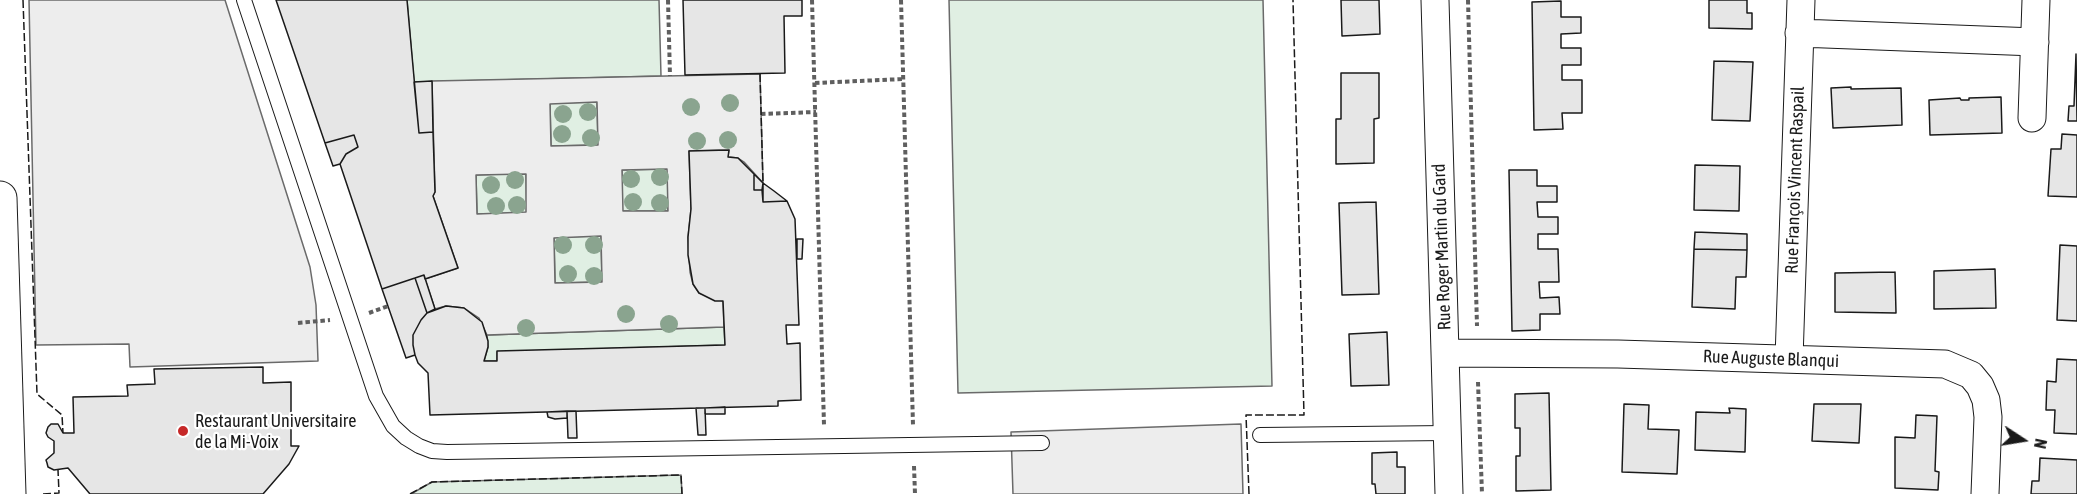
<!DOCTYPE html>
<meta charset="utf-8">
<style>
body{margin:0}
#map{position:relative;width:2077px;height:494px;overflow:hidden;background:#fff;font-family:"Asap Condensed",sans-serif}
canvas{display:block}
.north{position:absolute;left:1993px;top:410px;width:60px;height:60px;-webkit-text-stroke:4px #fff;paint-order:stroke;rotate:102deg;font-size:16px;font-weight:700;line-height:24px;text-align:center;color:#1a1a1a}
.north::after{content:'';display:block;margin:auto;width:21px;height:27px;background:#1a1a1a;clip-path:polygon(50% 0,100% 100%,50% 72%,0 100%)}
</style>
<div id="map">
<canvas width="2077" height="494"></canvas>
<div class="north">N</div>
</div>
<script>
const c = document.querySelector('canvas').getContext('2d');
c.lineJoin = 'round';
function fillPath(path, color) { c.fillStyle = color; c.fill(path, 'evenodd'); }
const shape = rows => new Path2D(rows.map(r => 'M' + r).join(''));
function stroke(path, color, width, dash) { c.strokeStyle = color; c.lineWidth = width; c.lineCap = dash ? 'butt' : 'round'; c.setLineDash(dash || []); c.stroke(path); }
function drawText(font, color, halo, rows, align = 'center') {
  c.font = font + ' "Asap Condensed",sans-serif'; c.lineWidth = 4.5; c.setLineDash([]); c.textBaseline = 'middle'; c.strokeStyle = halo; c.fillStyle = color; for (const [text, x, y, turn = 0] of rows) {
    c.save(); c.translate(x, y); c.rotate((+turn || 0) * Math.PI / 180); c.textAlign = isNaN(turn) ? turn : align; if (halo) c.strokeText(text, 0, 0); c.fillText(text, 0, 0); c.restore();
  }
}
const green = shape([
 [407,0,659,0,661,76,414,82,407,0],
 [949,0,1263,0,1272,386,958,393,949,0],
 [597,102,598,145,551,146,550,103,597,102],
 [668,169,668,211,622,211,622,170,668,169],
 [526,173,527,213,477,214,476,175,526,173],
 [601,236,602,282,555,283,554,237,601,236],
 [724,327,725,345,497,352,497,361,484,361,488,347,487,335,724,327],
 [681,475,682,494,411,494,432,482,681,475]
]);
fillPath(green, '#e0efe3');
stroke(green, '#6a6a6a', 1.5);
const parking = shape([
 [29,0,225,0,310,267,316,305,318,361,130,367,129,344,36,345,29,0],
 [760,74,763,183,744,162,738,158,728,157,729,150,689,151,691,209,688,237,690,272,693,284,699,293,723,301,724,327,487,335,479,318,464,308,446,306,435,309,425,279,458,268,433,196,435,192,432,81,760,74],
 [597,102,598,145,551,146,550,104,597,102],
 [667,169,668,211,623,211,622,170,667,169],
 [526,174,526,212,477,214,476,175,526,174],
 [601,236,602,282,555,283,554,238,601,236],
 [1241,424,1243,494,1013,494,1011,432,1241,424]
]);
fillPath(parking, '#ededed');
stroke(parking, '#6a6a6a', 1.5);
const building = shape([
 [276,0,407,0,419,133,433,132,435,192,433,196,458,268,425,279,424,275,382,289,340,164,346,154,358,147,354,135,325,143,276,0],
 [683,0,802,0,802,16,784,16,785,73,685,75,683,0],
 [1341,0,1379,0,1380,34,1342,36,1341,0],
 [1709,0,1747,0,1747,13,1752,13,1752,29,1709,28,1709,0],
 [1561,1,1561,17,1581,17,1581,33,1561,34,1561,48,1581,48,1581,65,1562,65,1562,80,1582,80,1582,113,1562,113,1563,129,1534,130,1532,2,1561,1],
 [2076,54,2077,121,2068,121,2069,106,2074,106,2076,54],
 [1714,61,1753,62,1750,121,1712,120,1714,61],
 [1341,73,1379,73,1379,118,1374,119,1374,163,1336,164,1336,119,1341,119,1341,73],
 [432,81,433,132,419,133,414,82,432,81],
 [1851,87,1851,89,1901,88,1902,125,1833,128,1831,88,1851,87],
 [2001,97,2002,133,1930,135,1929,100,1960,98,1961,100,1969,100,1969,98,2001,97],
 [2062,134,2077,135,2077,197,2048,196,2051,149,2061,149,2062,134],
 [354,135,358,147,346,154,340,164,333,166,325,143,354,135],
 [729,150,728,157,738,158,754,174,754,190,762,190,763,202,787,201,795,219,799,325,786,325,787,344,800,343,801,400,778,401,778,406,430,415,428,373,418,363,415,355,413,345,413,335,421,320,427,313,446,306,464,308,482,322,488,341,488,347,484,361,497,361,497,351,725,345,723,301,715,301,699,293,693,284,688,255,688,237,691,209,689,151,729,150],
 [1695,165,1740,166,1739,211,1694,210,1695,165],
 [1509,170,1537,170,1537,186,1557,186,1557,202,1537,202,1538,217,1558,217,1558,234,1538,234,1538,249,1558,249,1559,282,1539,282,1540,298,1559,297,1560,314,1540,314,1540,330,1512,331,1509,170],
 [754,174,763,183,762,190,754,190,754,174],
 [763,183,774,191,787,201,763,202,763,183],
 [1376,202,1379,294,1342,295,1339,203,1376,202],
 [1695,232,1747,234,1747,250,1694,249,1695,232],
 [797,239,803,239,802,259,797,259,797,239],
 [2060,245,2077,246,2077,321,2057,320,2060,245],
 [1694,249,1747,250,1746,277,1736,277,1735,309,1692,307,1694,249],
 [1995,269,1996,308,1934,309,1934,271,1995,269],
 [1895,272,1896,313,1835,312,1835,273,1895,272],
 [424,275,435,309,427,313,415,278,424,275],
 [415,278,427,313,421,320,413,335,413,345,415,355,406,358,382,289,415,278],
 [1387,332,1389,385,1351,386,1349,334,1387,332],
 [2057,359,2077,360,2077,434,2054,433,2055,410,2046,410,2047,381,2056,382,2057,359],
 [263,367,263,383,291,382,291,446,299,446,289,464,263,494,90,494,68,468,54,470,48,467,47,463,46,460,54,453,54,441,48,437,46,433,48,427,51,424,58,424,63,433,74,433,73,397,128,396,127,385,155,384,154,369,263,367],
 [1549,393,1551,490,1516,491,1516,456,1520,456,1520,428,1515,428,1515,394,1549,393],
 [1624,404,1649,405,1648,429,1679,430,1677,474,1622,472,1624,404],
 [1814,404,1861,404,1859,443,1812,441,1814,404],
 [725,407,725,414,705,414,705,408,725,407],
 [696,408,705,408,706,435,698,435,696,408],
 [1729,408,1746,409,1745,452,1695,450,1696,412,1730,413,1729,408],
 [567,411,567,418,555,419,548,417,547,412,567,411],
 [567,411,576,411,577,438,568,438,567,411],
 [1916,415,1937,416,1935,471,1939,472,1938,490,1895,488,1895,437,1915,438,1916,415],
 [1397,452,1397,467,1405,467,1405,494,1376,494,1375,484,1372,484,1372,453,1397,452],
 [2040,458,2077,460,2077,494,2031,494,2032,481,2039,481,2040,458]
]);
fillPath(building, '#e6e6e6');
stroke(building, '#1a1a1a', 1.5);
const service = shape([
 [244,0,376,396,393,426,406,438,419,446,432,451,447,452,1042,443],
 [1260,435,1447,433]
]);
const minor = shape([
 [1435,0,1449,494],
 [1799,33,2035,42],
 [2032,118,2036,0],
 [1445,353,1618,354,1945,364,1971,375,1980,386,1986,400,1988,417,1985,494],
 [1789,359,1801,0]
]);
const tertiary = shape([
 [0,198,9,494]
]);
stroke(service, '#1a1a1a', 16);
stroke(minor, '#1a1a1a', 29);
stroke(tertiary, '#1a1a1a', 35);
stroke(shape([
 [668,0,670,76],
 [812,0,824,425],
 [901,0,913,425],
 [1468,0,1477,326],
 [815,83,903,79],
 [761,114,816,112],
 [369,313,388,306],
 [298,323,330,320],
 [1478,382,1482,494],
 [914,466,915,494]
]), '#5f5f5f', 4, [4.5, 3]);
stroke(service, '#fff', 14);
stroke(minor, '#fff', 27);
stroke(tertiary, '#fff', 33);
stroke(shape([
 [23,0,37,394,62,415,63,433],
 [760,74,763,183],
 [43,494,59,493,58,470],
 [410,494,432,482,681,475,682,494],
 [1249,494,1246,415,1304,415,1293,0]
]), '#1a1a1a', 1.5, [8, 3]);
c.fillStyle = '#8aa48f';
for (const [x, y] of [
 [730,103],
 [691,107],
 [588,112],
 [563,114],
 [562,134],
 [591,138],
 [728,140],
 [697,141],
 [660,177],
 [631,179],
 [515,180],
 [491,185],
 [633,202],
 [660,203],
 [517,205],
 [496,206],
 [563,245],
 [594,245],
 [568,274],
 [594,276],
 [626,314],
 [669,324],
 [526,328]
]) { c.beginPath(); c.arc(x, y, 9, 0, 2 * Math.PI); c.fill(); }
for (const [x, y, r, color] of [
 [183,431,6,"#c62828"]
]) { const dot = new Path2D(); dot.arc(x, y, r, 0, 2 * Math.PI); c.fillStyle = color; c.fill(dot); stroke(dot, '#fff', 2); }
drawText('18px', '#1a1a1a', '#fff', [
 ["Rue François Vincent Raspail",1795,180,-88],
 ["Rue Roger Martin du Gard",1442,247,-92],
 ["Rue Auguste Blanqui",1771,359,2]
]);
drawText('18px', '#1a1a1a', '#fff', [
 ["Restaurant Universitaire",195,421],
 ["de la Mi-Voix",195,442]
], 'left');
</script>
